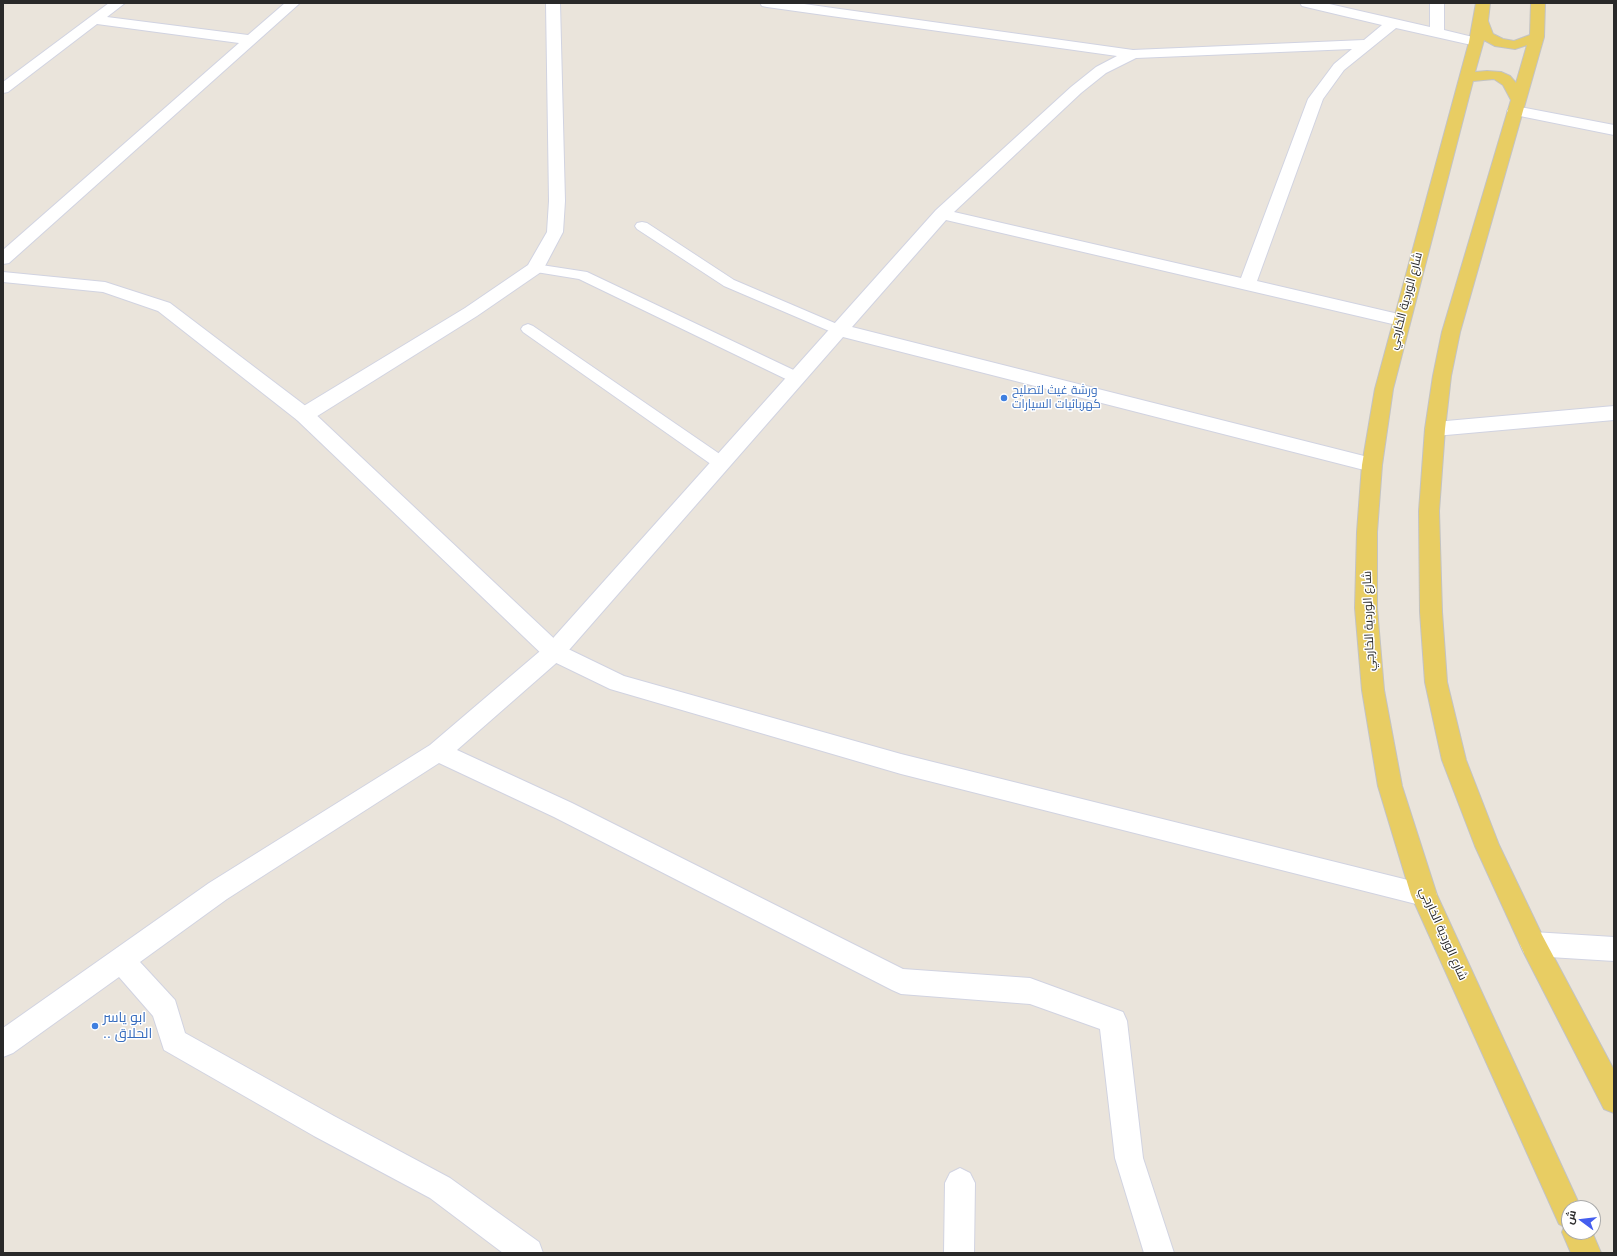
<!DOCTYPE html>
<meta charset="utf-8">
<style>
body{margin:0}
#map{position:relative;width:1617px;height:1256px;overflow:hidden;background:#eae4db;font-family:Arial,Cairo,sans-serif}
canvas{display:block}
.frame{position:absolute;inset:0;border:4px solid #292929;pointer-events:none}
.north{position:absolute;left:1561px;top:1200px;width:40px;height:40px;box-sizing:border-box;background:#fff;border:1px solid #a9a9a9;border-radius:50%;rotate:285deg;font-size:11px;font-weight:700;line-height:16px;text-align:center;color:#292929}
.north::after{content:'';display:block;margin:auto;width:14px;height:18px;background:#445eef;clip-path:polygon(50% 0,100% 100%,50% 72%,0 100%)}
</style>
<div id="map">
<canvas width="1617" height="1256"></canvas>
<div class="frame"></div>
<div class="north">ش</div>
</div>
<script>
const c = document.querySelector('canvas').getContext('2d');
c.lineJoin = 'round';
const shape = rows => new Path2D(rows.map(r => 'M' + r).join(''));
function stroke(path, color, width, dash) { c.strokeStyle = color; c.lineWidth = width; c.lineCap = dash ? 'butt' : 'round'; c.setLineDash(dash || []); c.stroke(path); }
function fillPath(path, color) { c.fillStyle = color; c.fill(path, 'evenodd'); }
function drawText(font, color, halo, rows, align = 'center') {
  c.font = font + ' Arial,Cairo,sans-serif'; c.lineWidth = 3; c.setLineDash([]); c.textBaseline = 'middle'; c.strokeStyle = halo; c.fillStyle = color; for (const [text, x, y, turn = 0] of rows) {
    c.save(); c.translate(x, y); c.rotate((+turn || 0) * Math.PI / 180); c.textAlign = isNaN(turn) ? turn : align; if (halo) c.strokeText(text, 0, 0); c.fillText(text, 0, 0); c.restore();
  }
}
const lane = shape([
 [642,222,647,223,734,280,844,327,846,330,844,333,839,335,834,333,724,286,637,229,635,226,637,223,642,222],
 [535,264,587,272,802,374,805,378,802,382,797,383,792,382,579,279,530,271,528,268,530,265,535,264],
 [528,324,533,326,727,459,729,463,727,467,721,469,715,467,523,332,521,329,523,326,528,324]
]);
const street = shape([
 [109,3,125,3,107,17,248,35,285,3,300,3,9,263,3,264,3,250,239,43,97,24,8,92,3,93,3,82,109,3],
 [546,3,560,3,565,201,563,232,544,268,541,272,477,316,311,420,304,422,297,420,294,415,297,410,465,308,528,265,547,232,549,201,546,3],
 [760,3,797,3,1133,50,1364,40,1382,25,1302,6,1300,3,1325,3,1430,27,1430,3,1444,3,1444,30,1481,39,1483,42,1481,45,1476,46,1396,28,1344,70,1323,99,1257,281,1407,316,1410,320,1407,324,1401,326,946,220,852,327,1372,458,1379,460,1382,465,1379,470,1372,472,843,337,562,658,457,750,572,803,903,969,1030,978,1123,1012,1127,1021,1143,1158,1174,1253,1144,1253,1115,1158,1100,1029,1030,1004,901,994,892,990,554,817,439,763,227,899,140,962,175,1000,185,1033,334,1116,450,1178,539,1242,543,1253,503,1253,430,1198,314,1136,164,1050,153,1016,119,977,13,1053,3,1057,3,1028,209,883,430,745,546,646,936,210,1071,87,1096,67,1117,56,767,7,762,6,760,3],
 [1352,49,1334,64,1308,99,1241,278,954,212,1081,93,1106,73,1136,58,1352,49],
 [1515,106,1614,125,1614,135,1510,114,1507,111,1510,108,1515,106],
 [1533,932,1614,937,1614,961,1533,956,1524,953,1520,944,1524,935,1533,932],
 [960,1168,970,1173,975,1183,974,1253,944,1253,945,1183,950,1173,960,1168]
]);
const secondary = shape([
 [3,272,105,282,170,303,311,410,562,646,624,676,901,754,1424,884,1433,887,1437,895,1433,903,1424,906,901,774,610,689,546,658,297,420,158,311,103,292,3,282,3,272],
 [1614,406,1614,420,1435,436,1428,434,1425,429,1428,424,1435,422,1614,406]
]);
const primary = shape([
 [1476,3,1490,3,1488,21,1493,34,1503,39,1514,41,1530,35,1531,3,1545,3,1544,37,1460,332,1451,376,1445,429,1439,511,1442,612,1447,682,1466,760,1499,845,1542,935,1614,1070,1614,1113,1604,1109,1524,953,1475,846,1442,760,1425,682,1420,612,1419,511,1425,429,1433,376,1442,332,1511,100,1503,85,1494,79,1473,81,1393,389,1382,465,1377,532,1377,608,1384,690,1402,786,1437,895,1581,1208,1569,1208,1569,1232,1592,1232,1601,1253,1571,1253,1562,1232,1564,1227,1559,1224,1411,895,1378,786,1362,690,1355,608,1357,532,1362,465,1375,389,1469,42,1476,3],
 [1484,40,1495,46,1515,49,1527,45,1516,83,1510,76,1501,72,1487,71,1475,72,1484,40]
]);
stroke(lane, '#d1d3e1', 2);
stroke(street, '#d1d3e1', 2);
stroke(secondary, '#d1d3e1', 2);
stroke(primary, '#c3c3c3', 2);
fillPath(lane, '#fff');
fillPath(street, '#fff');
fillPath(secondary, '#fff');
fillPath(primary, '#e8cd63');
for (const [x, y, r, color] of [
 [1004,398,4,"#3f7fe0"],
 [95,1026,4,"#3f7fe0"]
]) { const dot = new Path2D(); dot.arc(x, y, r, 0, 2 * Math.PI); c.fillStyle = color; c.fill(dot); stroke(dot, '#fff', 1.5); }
drawText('12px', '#292929', '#fff', [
 ["شارع الوردية الخارجي",1406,301,-75],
 ["شارع الوردية الخارجي",1369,621,-92],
 ["شارع الوردية الخارجي",1443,934,66]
]);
drawText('12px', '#366cbe', '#fff', [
 ["ورشة غيث لتصليح",1012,391],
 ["كهربائيات السيارات",1012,405]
], 'left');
drawText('14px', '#366cbe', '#fff', [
 ["ابو ياسر",103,1018],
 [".. الحلاق",103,1034]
], 'left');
</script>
